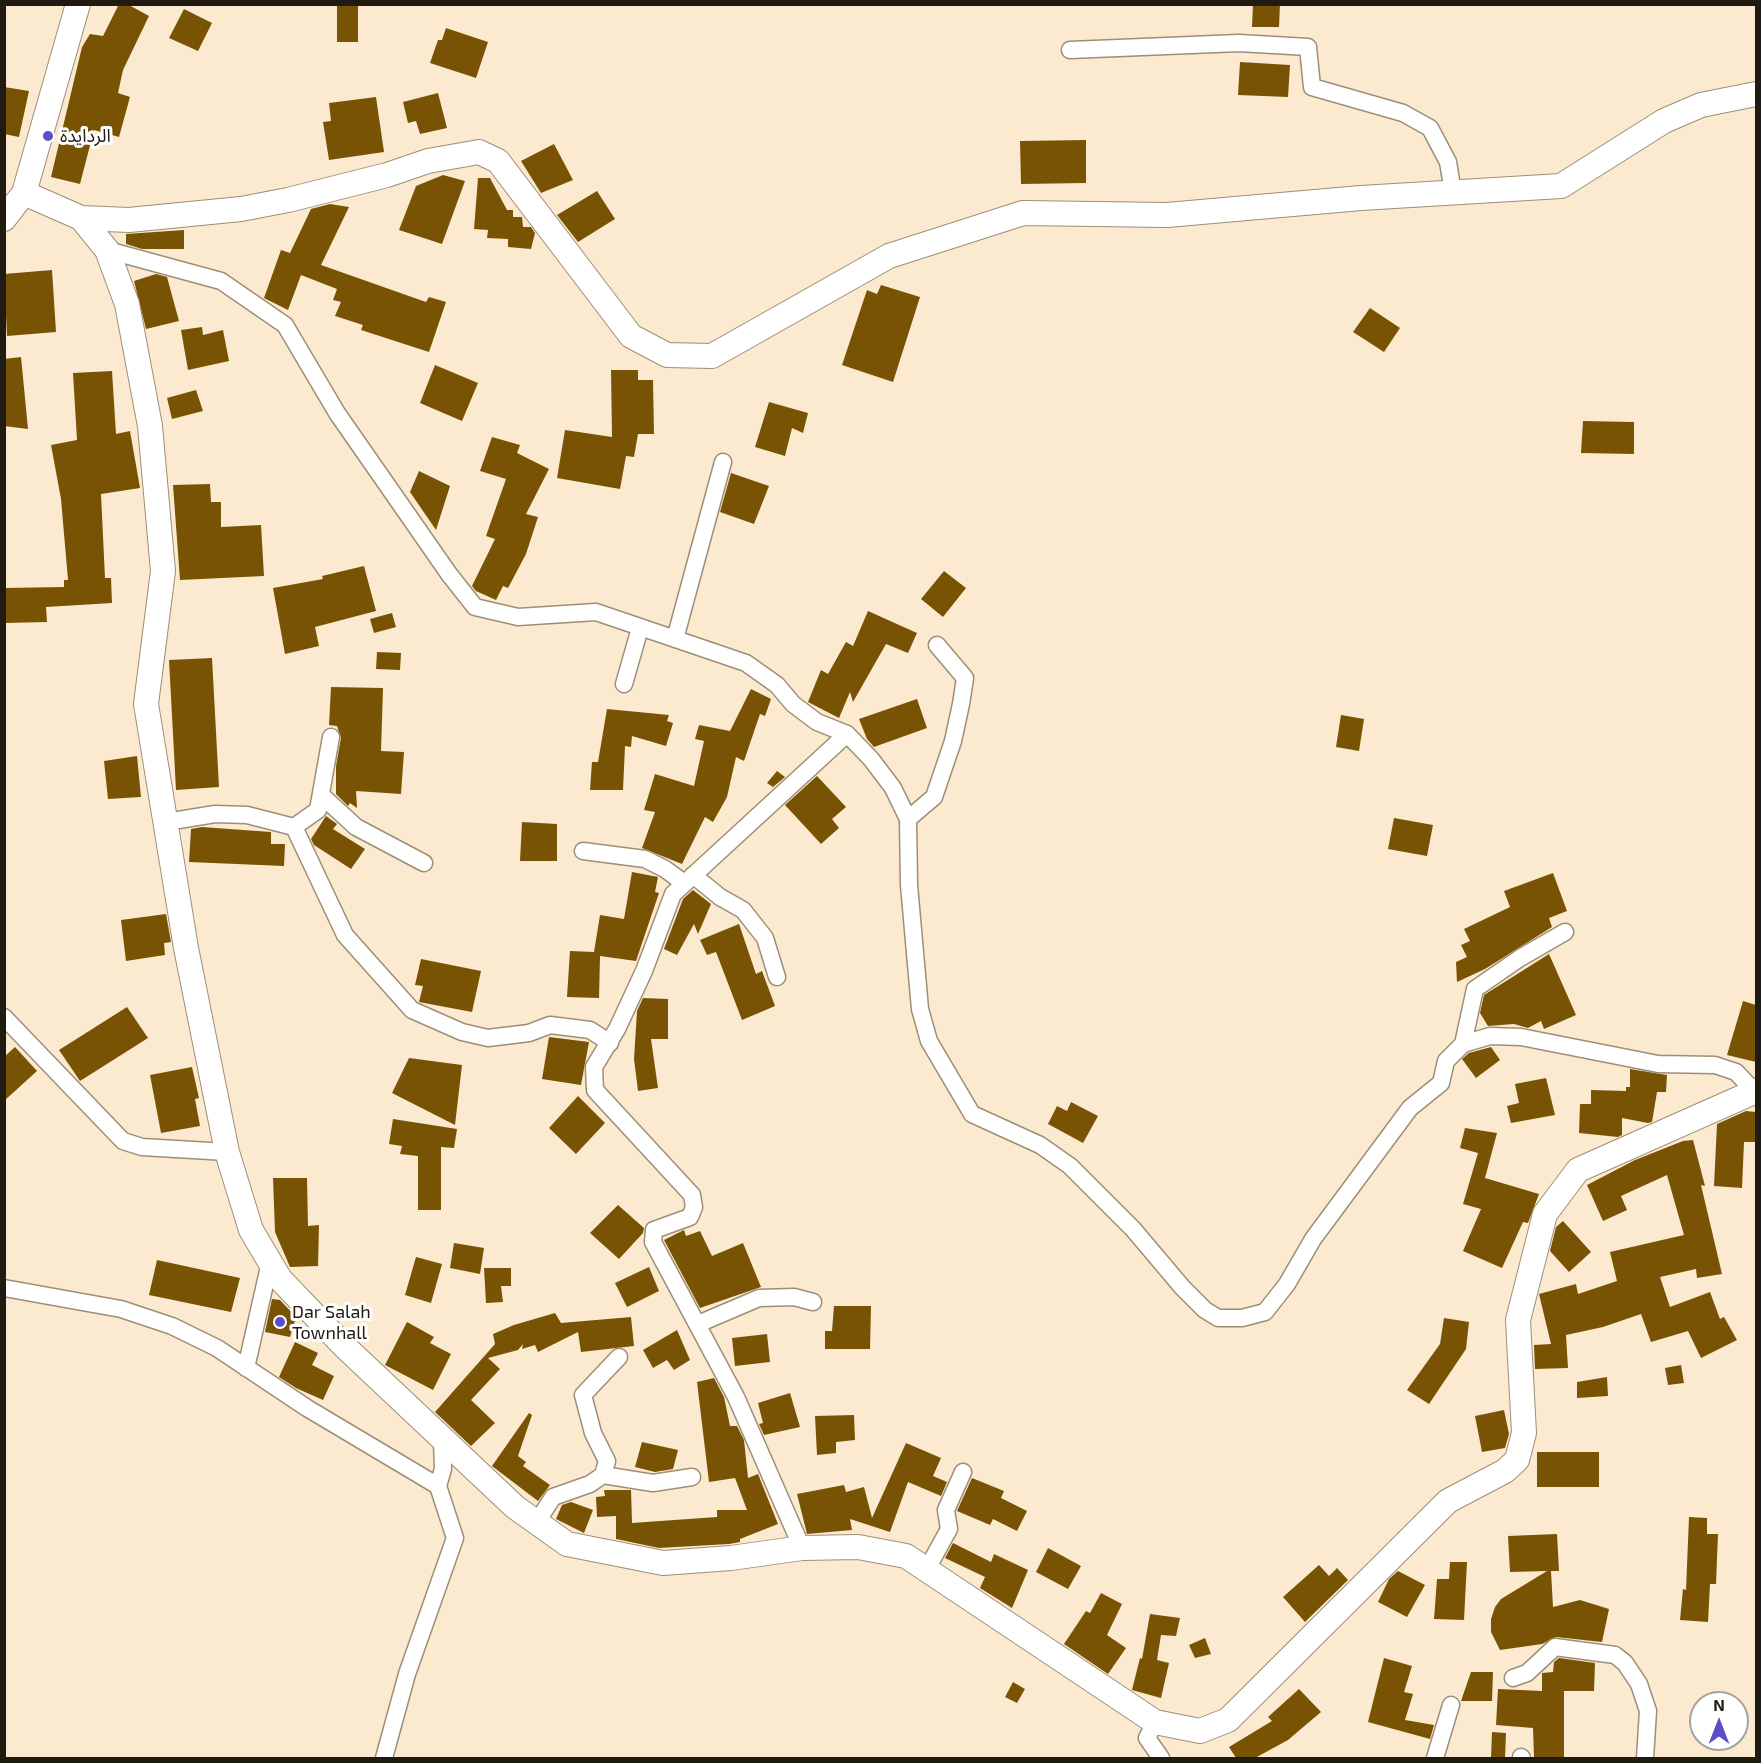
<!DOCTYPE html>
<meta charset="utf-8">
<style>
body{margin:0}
#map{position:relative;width:1761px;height:1763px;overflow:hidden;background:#fbead0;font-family:"Exo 2",sans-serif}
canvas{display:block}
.frame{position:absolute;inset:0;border:6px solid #201a10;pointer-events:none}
.north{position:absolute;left:1689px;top:1691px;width:60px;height:60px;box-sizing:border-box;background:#fff;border:2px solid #a6a39f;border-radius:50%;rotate:0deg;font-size:16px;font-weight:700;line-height:24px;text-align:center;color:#201a10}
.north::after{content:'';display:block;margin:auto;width:21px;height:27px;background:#5950c8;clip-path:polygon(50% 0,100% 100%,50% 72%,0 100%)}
</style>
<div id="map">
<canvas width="1761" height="1763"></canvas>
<div class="frame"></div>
<div class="north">N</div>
</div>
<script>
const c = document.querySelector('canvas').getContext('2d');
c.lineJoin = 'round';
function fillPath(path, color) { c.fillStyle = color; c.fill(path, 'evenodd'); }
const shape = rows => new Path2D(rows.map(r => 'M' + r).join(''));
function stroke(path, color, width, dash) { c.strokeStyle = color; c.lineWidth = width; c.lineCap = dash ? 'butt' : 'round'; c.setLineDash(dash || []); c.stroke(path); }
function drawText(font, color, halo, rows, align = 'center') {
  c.font = font + ' "Exo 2","Noto Sans Arabic",sans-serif'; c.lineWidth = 6; c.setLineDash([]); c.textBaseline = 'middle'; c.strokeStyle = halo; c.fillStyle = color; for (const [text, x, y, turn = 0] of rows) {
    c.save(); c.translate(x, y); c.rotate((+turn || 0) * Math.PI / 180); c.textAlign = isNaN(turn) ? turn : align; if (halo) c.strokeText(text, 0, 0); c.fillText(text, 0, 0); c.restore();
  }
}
fillPath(shape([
 [119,4,127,4,149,16,123,70,118,93,130,97,119,137,94,130,80,184,51,177,82,47,90,34,103,36],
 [337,4,358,4,358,42,337,42],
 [1253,4,1280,4,1279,27,1252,27],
 [184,9,212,23,198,51,169,38],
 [446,28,488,42,476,78,430,63,438,40,442,40],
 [1240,62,1290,65,1288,97,1238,95],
 [4,87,29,91,19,137,4,134],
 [438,93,447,128,420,134,416,121,408,123,403,102],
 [376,97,384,152,329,160,323,122,331,121,329,103],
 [1086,140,1086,183,1021,184,1020,141],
 [554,144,573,180,541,193,521,161],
 [443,175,465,181,442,244,399,230,416,186],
 [478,178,490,178,507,210,513,210,513,217,522,217,523,227,531,227,535,233,531,249,508,247,508,239,487,238,488,230,474,229],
 [597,191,615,219,578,242,557,215],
 [330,204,349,207,321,265,426,302,429,297,446,302,429,352,361,330,363,325,335,316,341,302,333,300,337,289,301,275,288,310,264,298,281,250,290,253,311,209],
 [184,230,184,249,142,249,126,244,126,234],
 [52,270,56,332,7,336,4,274],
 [156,274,167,277,179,321,146,329,134,281],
 [881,285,920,297,893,382,842,365,867,290,877,294],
 [1370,308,1400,328,1384,352,1353,332],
 [202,327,203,335,223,330,229,361,188,370,181,330],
 [21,357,28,429,4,426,4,359],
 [435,365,478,383,462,421,420,403],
 [611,370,638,370,638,380,653,380,654,434,638,434,634,457,626,456,620,489,557,478,565,430,612,437],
 [112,371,116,434,130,431,140,488,101,494,105,578,111,578,112,603,46,607,47,622,4,623,4,588,64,587,64,580,68,580,61,499,51,445,77,440,73,373],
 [196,390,203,411,172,419,167,398],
 [769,402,808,413,803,433,792,428,785,456,755,447],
 [1583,421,1634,422,1634,454,1581,453],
 [492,437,520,445,517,453,549,469,526,514,538,517,526,554,508,588,503,586,496,600,476,591,472,586,495,539,486,536,506,479,480,471],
 [419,471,450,486,436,530,410,492],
 [731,473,769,486,754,524,720,512],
 [210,484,211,502,221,502,221,527,261,525,264,576,180,580,173,485],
 [364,566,376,611,315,627,319,646,285,654,273,588,323,579,322,576],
 [944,571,966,588,943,617,921,599],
 [868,611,917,633,908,653,886,644,853,702,850,692,839,718,808,702,821,670,828,674,846,642,853,646],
 [392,613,396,627,374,633,370,619],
 [377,652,401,653,400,670,376,669],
 [212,658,219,787,176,790,169,660],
 [331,687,383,688,381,751,404,752,401,794,356,791,357,808,350,803,348,806,336,794,336,766,341,738,337,726,329,725],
 [751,689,771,699,765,716,760,714,744,761,736,757,727,797,713,822,705,817,682,864,642,848,655,812,644,810,655,774,694,786,704,741,695,739,699,725,730,731],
 [917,699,927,728,874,747,867,739,859,719],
 [607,709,669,715,667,721,673,723,666,746,632,736,631,747,625,746,623,790,590,790,592,762,598,762],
 [1341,715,1364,719,1359,751,1336,747],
 [137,756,141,797,108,799,104,761],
 [777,771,785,777,773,787,767,783],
 [817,776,846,807,832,819,839,828,821,844,785,805],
 [326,816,337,824,333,829,365,849,351,869,314,845,311,839],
 [1394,818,1433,825,1427,856,1388,849],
 [522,822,557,824,557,861,520,861],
 [202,827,271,832,271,844,285,844,284,866,189,862,191,829],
 [632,872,658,877,655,892,659,893,636,961,600,956,599,998,567,997,570,951,594,952,600,915,624,919],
 [1553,873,1567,911,1549,918,1552,927,1485,969,1457,982,1456,962,1467,957,1461,945,1470,941,1464,929,1510,907,1504,891],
 [693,890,711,904,698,934,694,924,677,955,664,949,683,899],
 [166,914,171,942,164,943,165,955,126,961,121,920],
 [739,924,756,974,762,971,775,1006,742,1020,716,952,707,955,700,940],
 [1549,954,1576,1015,1544,1029,1541,1021,1528,1028,1514,1024,1488,1026,1480,1013,1484,995],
 [421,959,481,971,472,1012,419,1002,423,986,415,985],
 [643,998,668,999,668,1039,651,1039,658,1088,638,1091,634,1059,637,1011],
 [1743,1001,1756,1005,1756,1062,1727,1055],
 [127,1007,148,1038,80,1081,59,1050],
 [549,1037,589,1042,581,1085,542,1079],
 [15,1047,37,1071,4,1101,4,1057],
 [1491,1047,1500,1060,1476,1078,1462,1059,1469,1053],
 [409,1058,462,1065,455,1125,392,1093],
 [192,1067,199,1098,195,1099,200,1126,161,1133,150,1075],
 [1630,1069,1667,1075,1666,1092,1657,1092,1652,1122,1648,1123,1622,1118,1622,1135,1618,1137,1579,1133,1580,1104,1591,1104,1591,1090,1626,1091,1626,1087,1630,1087],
 [1546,1078,1555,1115,1511,1123,1507,1106,1519,1103,1515,1084],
 [578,1096,605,1123,576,1154,549,1128],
 [1071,1102,1098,1116,1083,1143,1048,1124,1057,1106,1067,1111],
 [1746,1111,1756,1112,1756,1142,1744,1142,1742,1188,1714,1186,1717,1124],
 [393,1119,457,1129,454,1148,441,1147,441,1210,418,1210,418,1156,400,1154,402,1146,389,1144],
 [1465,1128,1497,1133,1485,1178,1539,1194,1528,1223,1523,1222,1502,1268,1463,1251,1481,1209,1463,1204,1478,1153,1460,1148],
 [1693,1140,1705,1186,1701,1185,1722,1274,1697,1278,1696,1269,1660,1277,1670,1307,1710,1292,1720,1319,1724,1317,1737,1340,1701,1358,1688,1331,1651,1342,1641,1314,1603,1327,1566,1335,1568,1368,1535,1369,1534,1345,1551,1344,1539,1294,1576,1284,1578,1294,1617,1281,1610,1252,1684,1235,1667,1175,1621,1196,1627,1210,1603,1221,1587,1185,1635,1160,1683,1141],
 [273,1178,307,1178,308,1226,319,1225,318,1266,290,1267,275,1232],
 [618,1205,644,1228,643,1233,619,1259,590,1233],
 [1563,1221,1591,1252,1569,1272,1550,1251,1556,1227],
 [684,1230,686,1236,700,1231,712,1256,743,1243,761,1287,700,1308,664,1240],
 [454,1243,484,1248,480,1274,450,1268],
 [416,1257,442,1264,431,1303,405,1295],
 [157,1260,240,1278,231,1312,149,1295],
 [649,1267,659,1291,627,1307,615,1283],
 [484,1268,511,1268,511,1286,501,1286,503,1302,486,1303],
 [272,1299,280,1300,296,1317,290,1337,265,1332],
 [834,1306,871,1306,870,1349,825,1349,825,1331,832,1331],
 [555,1313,561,1323,631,1317,634,1346,581,1352,578,1332,538,1352,535,1345,522,1349,523,1344,518,1350,488,1358,500,1369,471,1400,495,1423,471,1446,435,1412,495,1344,493,1334,514,1325],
 [1444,1318,1469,1322,1466,1349,1429,1404,1407,1390,1440,1344],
 [407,1322,434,1337,430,1343,451,1354,433,1390,385,1365],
 [677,1330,690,1360,674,1370,667,1360,653,1368,643,1350],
 [767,1334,770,1362,735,1366,732,1338],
 [295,1342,318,1353,312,1365,334,1376,323,1400,296,1388,279,1377],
 [1681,1365,1684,1383,1668,1385,1665,1368],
 [1607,1377,1608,1396,1577,1398,1577,1382],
 [714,1378,724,1397,730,1426,737,1426,744,1440,748,1478,758,1474,778,1524,740,1539,740,1542,729,1544,659,1548,616,1539,616,1516,597,1517,596,1497,605,1496,604,1490,631,1490,632,1523,717,1517,717,1510,747,1510,735,1478,709,1482,697,1382],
 [790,1393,800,1427,764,1435,759,1424,763,1423,758,1403],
 [1504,1410,1509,1434,1505,1448,1482,1452,1475,1416],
 [529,1413,532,1415,518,1456,526,1462,523,1466,550,1485,538,1501,492,1466],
 [854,1415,855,1440,836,1442,836,1453,817,1455,815,1416],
 [642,1442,678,1450,673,1469,655,1472,635,1467],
 [906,1443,941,1458,933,1476,947,1482,941,1496,908,1482,890,1532,850,1519,852,1530,807,1534,797,1494,844,1485,846,1492,864,1487,872,1518],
 [1537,1452,1599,1452,1599,1487,1537,1487],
 [972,1478,1004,1491,1001,1498,1027,1511,1017,1531,993,1519,990,1525,957,1511],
 [571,1502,593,1510,584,1533,556,1519,562,1505],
 [1689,1517,1707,1518,1707,1534,1718,1534,1716,1584,1710,1584,1708,1622,1680,1620,1683,1589,1686,1590],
 [1557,1534,1559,1571,1551,1571,1553,1607,1580,1600,1609,1609,1602,1642,1556,1637,1542,1644,1500,1650,1491,1632,1491,1619,1495,1607,1501,1599,1547,1571,1510,1572,1508,1536],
 [953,1543,991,1562,994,1554,1028,1570,1012,1608,980,1588,985,1577,945,1558],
 [1048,1548,1081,1566,1068,1589,1036,1572],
 [1450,1562,1467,1562,1464,1620,1434,1619,1437,1579,1449,1579],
 [1319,1565,1329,1576,1337,1568,1348,1580,1305,1622,1283,1597],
 [1398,1571,1425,1585,1407,1617,1378,1602,1389,1579],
 [1101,1593,1122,1604,1107,1635,1126,1648,1108,1674,1064,1644,1086,1611,1090,1613],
 [1150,1614,1180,1618,1176,1636,1161,1635,1157,1660,1169,1663,1161,1698,1132,1690,1140,1658,1142,1659],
 [1205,1638,1211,1654,1195,1658,1189,1645],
 [1384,1658,1412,1666,1404,1692,1413,1694,1405,1720,1434,1725,1430,1739,1368,1722],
 [1559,1658,1595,1663,1594,1691,1564,1691,1564,1758,1534,1758,1533,1728,1496,1725,1498,1689,1542,1691,1542,1673,1553,1672,1554,1662],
 [1471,1672,1493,1672,1492,1701,1461,1701],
 [1013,1682,1025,1689,1017,1703,1005,1697],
 [1299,1689,1321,1712,1288,1740,1255,1758,1236,1758,1229,1747,1272,1721,1268,1717],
 [1492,1732,1506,1733,1505,1758,1491,1758]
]), '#795304');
const street = shape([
 [1070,50,1239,43,1308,47,1312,87,1403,113,1430,128,1448,162,1453,192],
 [107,250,221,281,285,325,337,413,449,574,475,607,518,617,596,612,746,663,777,685,793,704,817,722,847,734,871,759,893,788,908,819,909,885,920,1009,929,1041,972,1114,1040,1145,1070,1166,1133,1229,1182,1287,1205,1310,1218,1318,1242,1318,1265,1312,1287,1284,1313,1239,1410,1108,1441,1083,1446,1061,1463,1044,1490,1036,1521,1037,1658,1064,1715,1065,1736,1072,1753,1090],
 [675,639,723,462],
 [624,684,640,628],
 [321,795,356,827,424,863],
 [908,819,934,797,953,741,961,704,965,678,937,645],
 [166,822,215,814,247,815,294,827,345,935,412,1010,462,1032,488,1038,529,1033,550,1025,590,1030,610,1043],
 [294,827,318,810,331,737],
 [583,851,645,859,665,869,684,883],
 [693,875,720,897,743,910,765,938,777,977],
 [4,1017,123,1141,142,1147,227,1152],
 [1463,1044,1475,989,1520,958,1565,932],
 [4,1288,121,1309,172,1326,217,1348,307,1408,438,1486],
 [698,1324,759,1298,794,1297,813,1302],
 [246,1368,270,1262],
 [603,1475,653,1483,692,1477],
 [537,1522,553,1497,590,1484,603,1475,607,1461,593,1433,583,1395,619,1357],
 [802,1548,736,1397,653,1242,654,1230,690,1217,694,1207,692,1195,595,1090,594,1067,617,1029,644,971,673,894,847,734],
 [927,1569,949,1529,946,1510,963,1472],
 [1513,1678,1527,1673,1555,1647,1615,1655,1625,1663,1639,1684,1648,1711,1645,1758],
 [1155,1722,1147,1738,1161,1758],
 [1521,1757,1522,1758],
 [384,1758,407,1674,455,1538,438,1486,443,1469,442,1440],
 [1435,1758,1451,1705]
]);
const secondary = shape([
 [24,193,81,218,107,250,127,304,150,426,163,571,146,704,186,948,227,1152,251,1230,280,1279,344,1346,515,1507,567,1544,663,1563,731,1558,802,1548,858,1547,906,1556,1155,1722,1200,1731,1228,1720,1448,1501,1505,1471,1517,1460,1524,1433,1518,1320,1545,1214,1578,1170,1756,1091],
 [81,218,129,220,241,209,288,200,387,175,428,161,479,152,498,161,631,336,667,355,712,356,889,256,1023,213,1167,215,1361,198,1561,186,1664,121,1701,105,1756,94],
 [4,219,24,193,78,4]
]);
stroke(street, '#9e8e76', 19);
stroke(secondary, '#9e8e76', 26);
stroke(street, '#fff', 16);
stroke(secondary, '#fff', 24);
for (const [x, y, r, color] of [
 [48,136,6,"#5950c8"],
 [280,1322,6,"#5950c8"]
]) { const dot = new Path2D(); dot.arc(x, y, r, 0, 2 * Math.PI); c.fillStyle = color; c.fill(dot); stroke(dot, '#fff', 2); }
drawText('18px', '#201a10', '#fff', [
 ["الردايدة",60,136],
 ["Dar Salah",292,1312],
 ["Townhall",292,1333]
], 'left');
</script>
